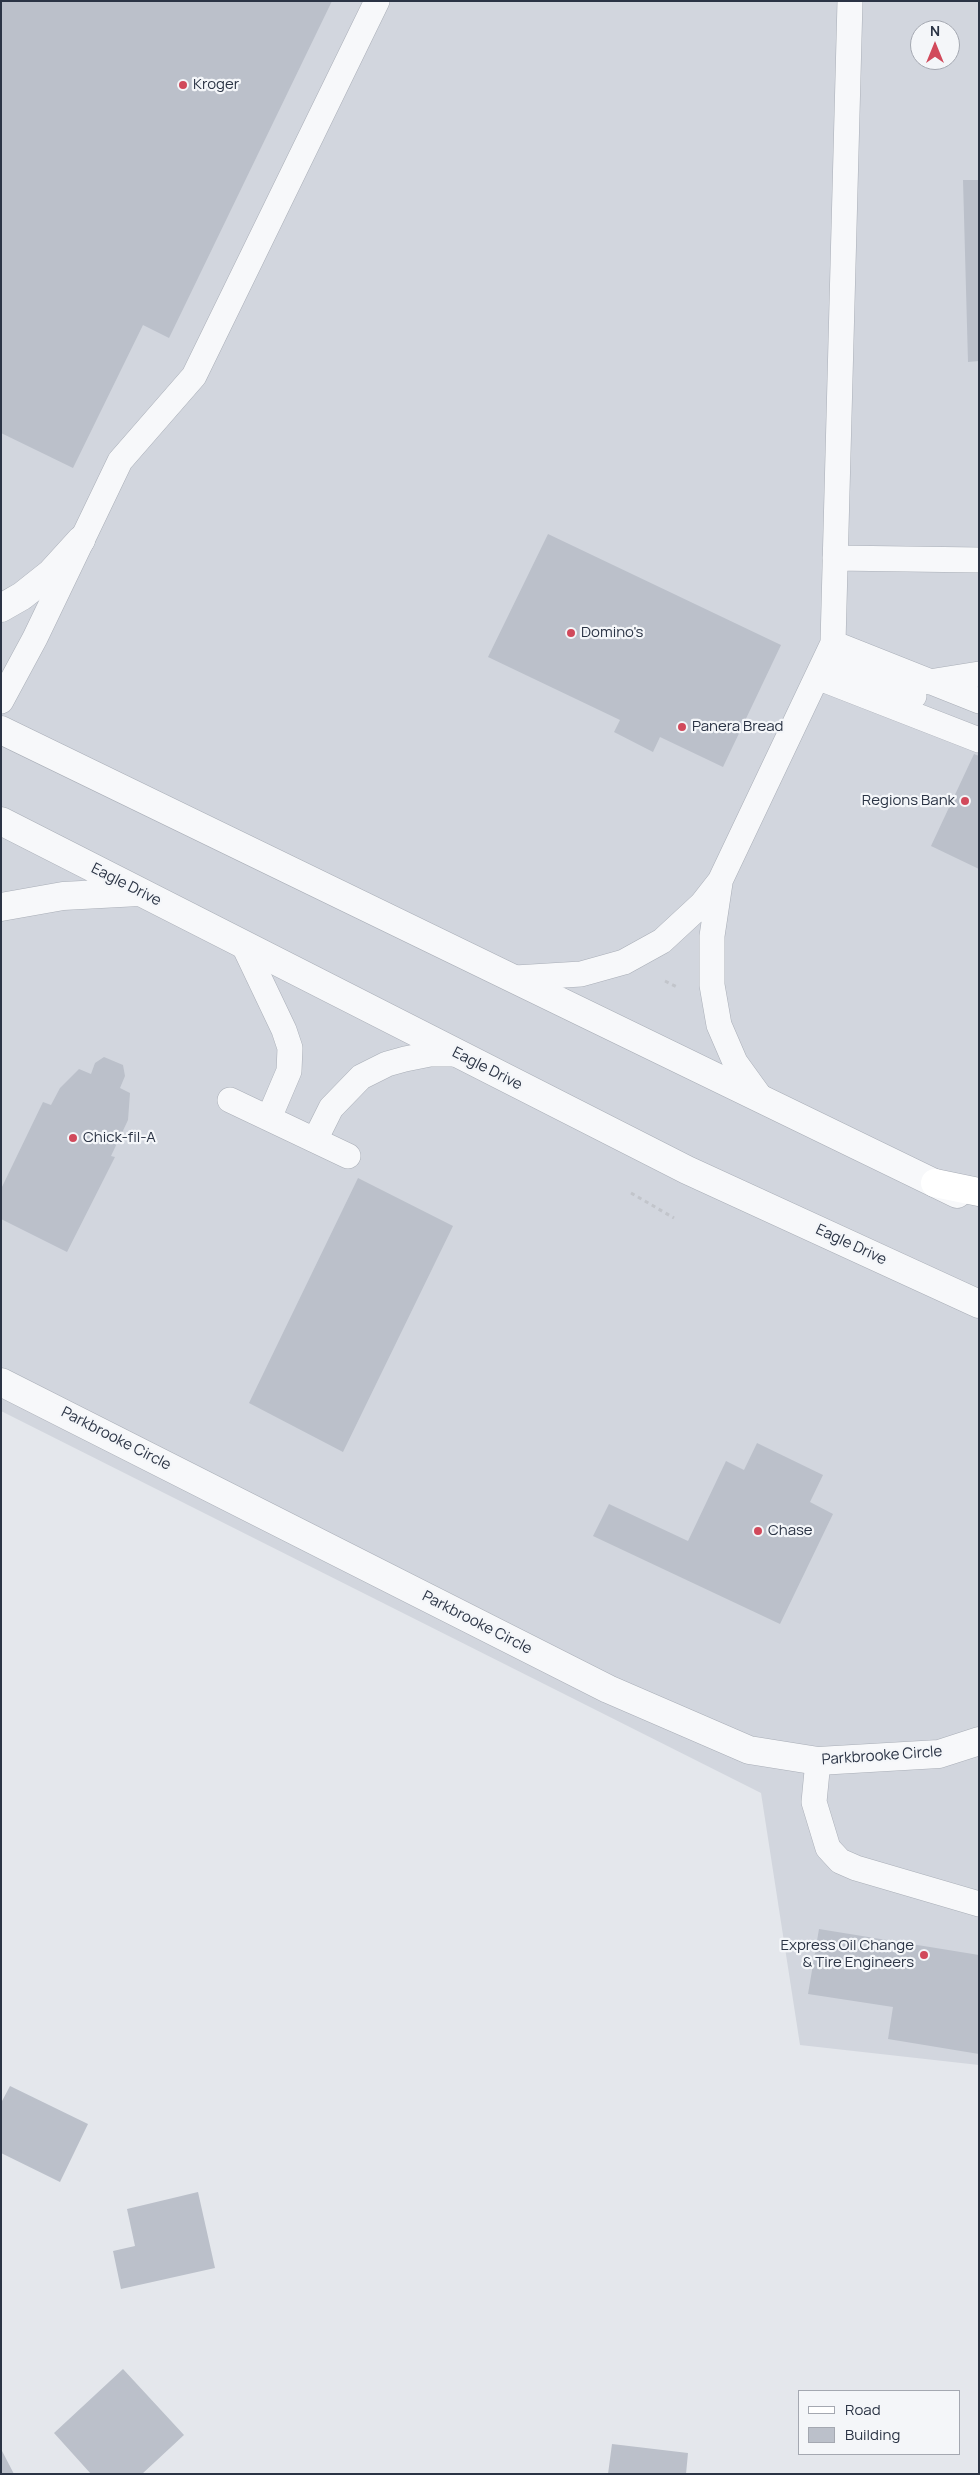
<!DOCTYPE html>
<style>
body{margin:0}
#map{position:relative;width:980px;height:2475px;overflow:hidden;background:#e4e7ec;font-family:Manrope,sans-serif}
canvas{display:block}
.frame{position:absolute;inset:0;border:2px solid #2b3445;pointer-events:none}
.legend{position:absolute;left:798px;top:2390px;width:162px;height:65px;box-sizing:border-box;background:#f4f6f9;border:1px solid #a4a8b1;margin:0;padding:6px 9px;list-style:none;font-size:15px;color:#2b3445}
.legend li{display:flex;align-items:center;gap:10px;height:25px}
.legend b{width:25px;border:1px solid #a4a8b1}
.north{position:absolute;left:910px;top:20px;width:50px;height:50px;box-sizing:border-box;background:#f4f6f9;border:1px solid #a4a8b1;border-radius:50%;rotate:0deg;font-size:14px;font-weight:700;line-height:20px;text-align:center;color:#2b3445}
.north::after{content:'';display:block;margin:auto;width:18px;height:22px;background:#d1495b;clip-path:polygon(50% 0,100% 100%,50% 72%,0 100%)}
</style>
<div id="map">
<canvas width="980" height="2475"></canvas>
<div class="frame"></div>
<ul class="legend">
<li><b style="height:6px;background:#fff"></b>Road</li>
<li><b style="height:14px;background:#bbc0ca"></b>Building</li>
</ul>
<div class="north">N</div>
</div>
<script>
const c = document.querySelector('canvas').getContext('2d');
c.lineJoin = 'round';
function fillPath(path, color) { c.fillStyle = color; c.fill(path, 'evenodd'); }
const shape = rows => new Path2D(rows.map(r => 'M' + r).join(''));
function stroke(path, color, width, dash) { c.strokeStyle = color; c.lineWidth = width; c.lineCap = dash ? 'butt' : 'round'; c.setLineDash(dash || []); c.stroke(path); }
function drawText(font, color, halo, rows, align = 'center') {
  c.font = font + ' Manrope,sans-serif'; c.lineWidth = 4.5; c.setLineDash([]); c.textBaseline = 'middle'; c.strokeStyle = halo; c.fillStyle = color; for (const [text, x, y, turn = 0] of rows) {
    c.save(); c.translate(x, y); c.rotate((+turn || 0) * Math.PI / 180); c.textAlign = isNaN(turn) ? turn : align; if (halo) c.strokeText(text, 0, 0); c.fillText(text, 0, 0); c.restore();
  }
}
fillPath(shape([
 [1,1,979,1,979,2065,800,2045,761,1793,1,1411],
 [920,30,950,30,950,60,920,60]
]), '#d2d6de');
fillPath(shape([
 [1,1,332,1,169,338,143,325,73,468,1,433],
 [963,180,979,180,979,361,968,362],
 [548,534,781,645,723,767,660,737,653,752,614,732,620,720,488,657],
 [974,754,979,756,979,869,931,846],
 [104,1057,123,1065,125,1076,120,1088,130,1093,128,1120,111,1156,115,1157,67,1252,1,1219,1,1189,43,1102,51,1105,60,1088,79,1069,91,1074,95,1063],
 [358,1178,453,1226,343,1452,249,1403],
 [757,1443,823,1475,810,1502,833,1514,780,1624,593,1536,609,1504,688,1541,726,1461,744,1470],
 [819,1929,979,1955,979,2054,888,2039,893,2007,808,1994],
 [10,2086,88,2124,60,2182,1,2153,1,2103],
 [198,2192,215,2268,121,2289,113,2251,135,2246,127,2209],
 [123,2369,184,2435,142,2474,91,2474,54,2433],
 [612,2444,688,2453,686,2474,608,2474],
 [1,2449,14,2474,1,2474]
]), '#bbc0ca');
const service = shape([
 [835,558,979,560],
 [833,643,979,701],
 [825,660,914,696],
 [817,677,979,740],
 [929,682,979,674],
 [1,701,35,638,120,461,194,376,377,1],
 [720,883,712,936,712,985,719,1025,735,1062,761,1098],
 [244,946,284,1030,290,1048,289,1071,269,1118],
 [515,978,581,974,624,962,662,941,702,904,720,881,833,643,850,1],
 [230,1100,348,1156],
 [315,1140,331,1108,361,1077,387,1064,405,1059,430,1054,456,1054],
 [818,1761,814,1802,828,1848,840,1861,856,1868,979,1904]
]);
const minor = shape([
 [1,1382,608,1689,749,1750,818,1761,939,1754,979,1741]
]);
const tertiary = shape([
 [1,608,22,596,51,573,81,540],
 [1,730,957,1194],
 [1,821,687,1170,979,1304],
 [1,907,63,896,139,892]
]);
const secondary = shape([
 [935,1183,979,1192]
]);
stroke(service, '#a9aeb7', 26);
stroke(minor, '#a9aeb7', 29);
stroke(tertiary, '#a9aeb7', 29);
stroke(secondary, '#a9aeb7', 29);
stroke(shape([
 [665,981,677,987],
 [631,1193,674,1218]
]), '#c2c5cb', 3, [4, 4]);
stroke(service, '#f7f8fa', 25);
stroke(minor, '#f7f8fa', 28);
stroke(tertiary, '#f7f8fa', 28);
stroke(secondary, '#fff', 28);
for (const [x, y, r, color] of [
 [183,85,5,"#d1495b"],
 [571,633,5,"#d1495b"],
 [682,727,5,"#d1495b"],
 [965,801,5,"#d1495b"],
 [73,1138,5,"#d1495b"],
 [758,1531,5,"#d1495b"],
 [924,1955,5,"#d1495b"]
]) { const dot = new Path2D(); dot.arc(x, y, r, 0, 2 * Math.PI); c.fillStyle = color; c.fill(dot); stroke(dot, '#f4f6f9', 2); }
drawText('15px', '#2b3445', '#f4f6f9', [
 ["Kroger",193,85],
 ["Domino's",581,633],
 ["Panera Bread",692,727],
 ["Regions Bank",955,801,"right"],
 ["Chick-fil-A",83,1138],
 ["Chase",768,1531],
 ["Express Oil Change",914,1946,"right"],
 ["& Tire Engineers",914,1963,"right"]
], 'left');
drawText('15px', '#2b3445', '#f4f6f9', [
 ["Eagle Drive",126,885,27],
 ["Eagle Drive",487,1069,27],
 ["Eagle Drive",851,1245,25],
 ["Parkbrooke Circle",116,1439,27],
 ["Parkbrooke Circle",477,1623,27],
 ["Parkbrooke Circle",882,1756,-4]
]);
</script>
